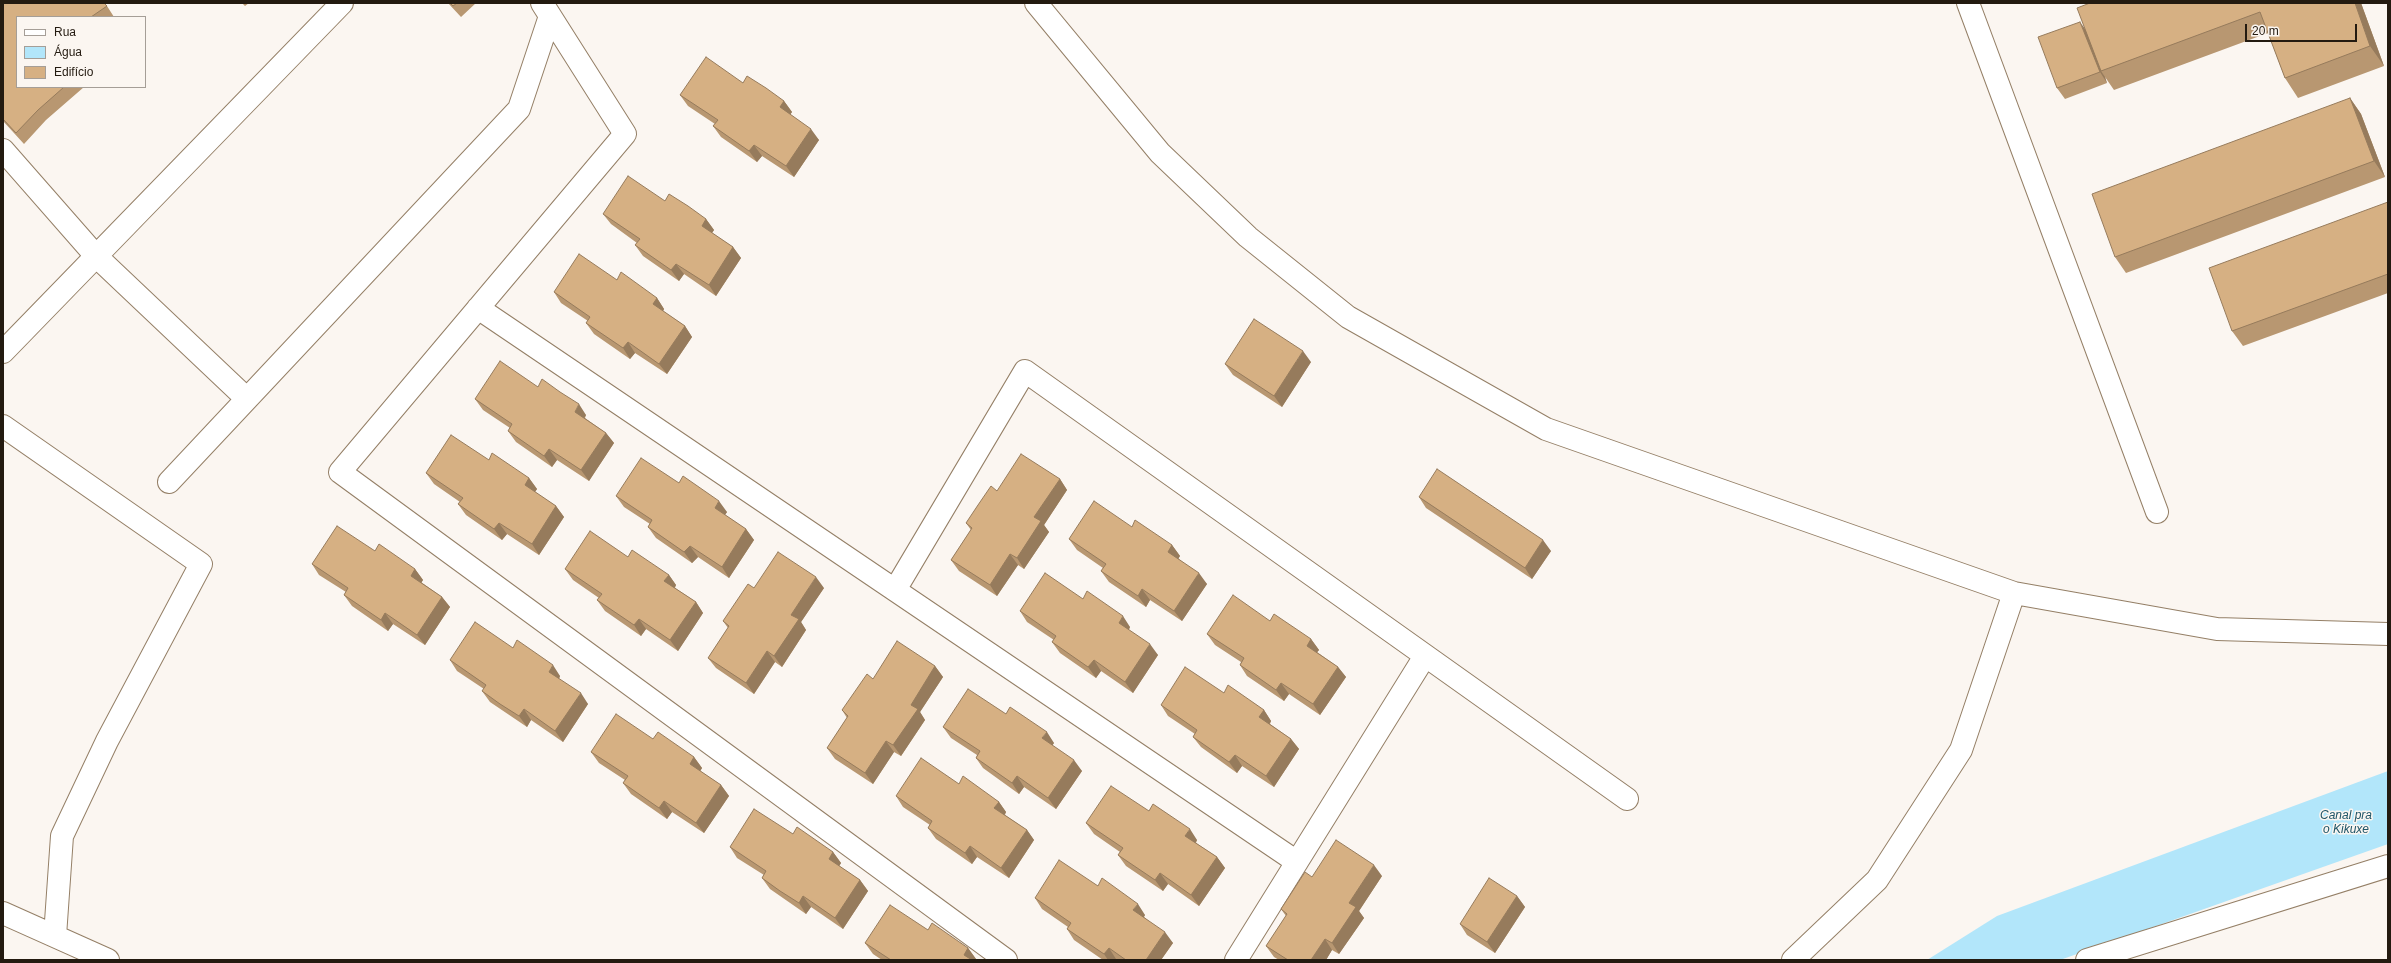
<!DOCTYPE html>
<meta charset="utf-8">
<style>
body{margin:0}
#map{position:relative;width:2391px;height:963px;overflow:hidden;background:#fbf6f1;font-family:Helvetica,sans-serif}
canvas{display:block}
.frame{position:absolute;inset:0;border:4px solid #231a10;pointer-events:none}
.legend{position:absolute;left:16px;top:16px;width:130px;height:72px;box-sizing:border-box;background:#fbf6f1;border:1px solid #a59e97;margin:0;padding:5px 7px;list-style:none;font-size:12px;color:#231a10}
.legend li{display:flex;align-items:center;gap:8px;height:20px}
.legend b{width:20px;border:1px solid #a59e97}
.scale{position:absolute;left:2245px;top:24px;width:112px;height:18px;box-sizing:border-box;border:2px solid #231a10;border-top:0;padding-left:5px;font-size:12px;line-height:14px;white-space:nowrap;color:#231a10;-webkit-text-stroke:3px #fbf6f1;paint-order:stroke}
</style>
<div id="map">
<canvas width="2391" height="963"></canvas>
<div class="frame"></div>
<ul class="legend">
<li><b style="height:5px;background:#fff"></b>Rua</li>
<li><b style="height:11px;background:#b2e6fa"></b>Água</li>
<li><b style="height:11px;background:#d6b083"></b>Edifício</li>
</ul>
<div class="scale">20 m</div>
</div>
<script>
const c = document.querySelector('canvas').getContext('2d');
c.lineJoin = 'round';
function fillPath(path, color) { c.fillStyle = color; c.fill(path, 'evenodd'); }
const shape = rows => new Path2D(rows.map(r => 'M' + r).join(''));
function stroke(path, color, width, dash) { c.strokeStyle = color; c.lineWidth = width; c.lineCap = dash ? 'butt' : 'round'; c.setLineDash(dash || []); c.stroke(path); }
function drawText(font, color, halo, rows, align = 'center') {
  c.font = font + ' Helvetica,sans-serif'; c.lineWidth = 3; c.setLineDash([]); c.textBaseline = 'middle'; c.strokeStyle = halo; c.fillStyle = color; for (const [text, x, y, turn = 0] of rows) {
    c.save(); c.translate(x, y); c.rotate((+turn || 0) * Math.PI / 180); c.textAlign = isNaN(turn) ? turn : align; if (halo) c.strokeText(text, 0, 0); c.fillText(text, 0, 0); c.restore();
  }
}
fillPath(shape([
 [2388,771,2388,844,2060,960,1927,960,1997,916]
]), '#b2e6fa');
const minor = shape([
 [542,3,625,134,340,472,1006,960],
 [1036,3,1160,153,1248,237,1348,317,1546,429,2014,593,2217,629,2388,634],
 [1968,3,2157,512],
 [3,150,96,256,247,399],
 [478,308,1297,862],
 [3,352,342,3],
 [3,426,201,564,107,741,62,836,55,936],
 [169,482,519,109,550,16],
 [895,590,1025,371,1627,799],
 [3,913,108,960],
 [1236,960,1425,656],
 [1793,960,1877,880,1961,750,2014,593],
 [2087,960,2388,866]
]);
stroke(minor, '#947f66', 24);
stroke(minor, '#fff', 22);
fillPath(shape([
 [3,3,107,6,114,17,17,17,17,87,84,87,46,120,24,144,3,121],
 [242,3,249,3,245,6],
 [448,3,476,3,461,17],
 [2090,3,2361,3,2384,66,2298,98,2285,78,2268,33,2114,90,2105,77,2107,83,2065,99,2057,88,2085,28],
 [743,83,784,101,792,112,790,114,819,140,794,177,762,156,757,162,721,137,713,126,715,124,688,106,680,95],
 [2350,98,2361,114,2385,177,2126,273,2115,257],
 [665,201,706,219,714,230,712,233,733,247,741,258,716,296,684,274,679,281,643,256,635,245,637,243,611,224,603,214],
 [2388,202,2388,293,2243,346,2232,331],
 [617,280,657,298,664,309,663,311,685,326,692,337,667,374,635,353,630,359,594,334,586,323,588,321,561,303,554,292],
 [1311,362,1282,407,1233,375,1225,364],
 [538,387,586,415,585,418,606,433,614,443,589,481,557,460,552,467,516,442,508,431,510,428,483,410,475,399],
 [489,460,529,478,537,489,535,492,556,506,564,517,539,555,507,534,502,540,466,515,458,504,460,502,434,484,426,473],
 [1060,479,1067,490,1044,525,1049,532,1024,569,1018,565,997,596,959,571,951,560,971,530,966,523,997,491],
 [679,483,727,512,725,515,746,529,754,540,729,578,698,557,692,563,656,538,648,527,650,524,624,507,616,496],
 [1419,497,1551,551,1532,579,1426,508],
 [1132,527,1172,545,1180,556,1178,558,1207,584,1182,621,1150,600,1146,607,1109,582,1101,571,1103,568,1077,550,1069,539],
 [375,551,415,569,423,580,421,582,442,597,450,607,425,645,393,624,388,631,352,606,344,595,346,592,319,575,312,564],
 [628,557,669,575,676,585,675,588,696,602,703,613,678,651,646,629,641,636,605,611,597,600,599,598,573,580,565,569],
 [754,588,824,588,801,622,806,630,782,667,775,662,754,694,716,668,708,658,728,628,723,621],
 [1083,599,1130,627,1129,630,1158,655,1133,693,1101,671,1096,678,1060,653,1052,642,1054,640,1027,622,1020,611],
 [1207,634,1311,639,1319,650,1317,652,1338,667,1346,677,1320,715,1289,694,1284,701,1247,676,1240,665,1241,662,1215,645],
 [513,648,560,676,559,679,588,704,563,742,531,720,527,727,490,702,482,691,484,689,457,671,450,660],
 [935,666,943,677,920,712,925,720,901,756,894,752,873,784,835,759,827,748,847,718,842,710,873,679],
 [1224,693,1264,710,1271,721,1270,724,1291,739,1299,749,1274,787,1242,766,1237,773,1201,747,1193,737,1195,734,1168,716,1161,705],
 [1006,714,1054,743,1052,745,1082,771,1056,809,1024,787,1019,794,983,768,976,758,977,755,951,738,943,727],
 [653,739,694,757,702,768,700,771,721,785,729,796,704,833,672,812,667,819,631,794,623,783,625,780,599,763,591,752],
 [959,784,999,802,1006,812,1005,815,1027,830,1034,840,1009,878,977,857,972,864,936,839,928,828,930,825,903,807,896,796],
 [1149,811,1197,840,1196,843,1217,857,1225,868,1199,906,1168,884,1163,891,1126,866,1118,855,1120,852,1094,834,1086,823],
 [793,834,833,852,841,863,839,866,860,880,868,891,843,929,811,907,806,914,770,889,762,878,764,875,737,858,730,847],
 [1382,876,1359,911,1364,918,1339,954,1332,950,1326,960,1279,960,1274,957,1266,946,1286,916,1281,909,1312,877],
 [1098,886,1145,915,1144,917,1173,943,1161,960,1118,960,1116,959,1115,960,1103,960,1074,940,1067,929,1068,927,1042,909,1035,898],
 [1517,896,1525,907,1495,953,1467,935,1460,924],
 [928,930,968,948,976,959,975,960,882,960,873,954,865,943]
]), '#b89771');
fillPath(shape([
 [2355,3,2361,3,2384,66,2370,46],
 [2080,22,2088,33,2101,71,2105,77,2107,83,2100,72],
 [2350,98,2361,114,2385,177,2374,161],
 [784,101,792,112,788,118,780,107],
 [811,129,819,140,794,177,786,166],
 [754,145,762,156,757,162,749,151],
 [706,219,714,230,709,237,702,226],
 [733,247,741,258,716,296,709,285],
 [676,264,684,274,679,281,671,270],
 [657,298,664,309,661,315,653,304],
 [685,326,692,337,667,374,659,364],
 [628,342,635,353,630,359,623,348],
 [1303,351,1311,362,1282,407,1274,396],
 [579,404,586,415,582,422,575,412],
 [606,433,614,443,589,481,581,470],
 [549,449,557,460,552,467,544,456],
 [529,478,537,489,532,496,525,485],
 [1060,479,1067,490,1044,525,1049,532,1024,569,1017,558,1034,517],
 [719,501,727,512,722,519,715,508],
 [556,506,564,517,539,555,532,544],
 [499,523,507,534,502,540,494,529],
 [746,529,754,540,729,578,722,567],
 [1543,540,1551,551,1532,579,1525,568],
 [1172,545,1180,556,1176,563,1168,552],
 [690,546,698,557,692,563,684,552],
 [1010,554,1018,565,997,596,990,585],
 [415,569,423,580,419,587,411,576],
 [1199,573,1207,584,1182,621,1174,611],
 [669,575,676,585,672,592,664,581],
 [816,577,824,588,801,622,806,630,782,667,774,656,791,615],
 [1142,589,1150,600,1146,607,1138,596],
 [442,597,450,607,425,645,417,635],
 [696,602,703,613,678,651,670,640],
 [385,613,393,624,388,631,381,620],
 [1123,616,1130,627,1126,634,1119,623],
 [639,619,646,629,641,636,634,625],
 [1311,639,1319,650,1314,656,1307,646],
 [1150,644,1158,655,1133,693,1125,682],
 [767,651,775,662,754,694,746,683],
 [1094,660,1101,671,1096,678,1088,667],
 [553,665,560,676,557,683,549,672],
 [935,666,943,677,920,712,925,720,901,756,893,745,911,705],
 [1338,667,1346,677,1320,715,1313,704],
 [1281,683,1289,694,1284,701,1276,690],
 [581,693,588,704,563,742,555,731],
 [524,709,531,720,527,727,519,716],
 [1264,710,1271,721,1267,728,1259,717],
 [1047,732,1054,743,1050,749,1042,738],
 [1291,739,1299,749,1274,787,1266,776],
 [886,741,894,752,873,784,865,773],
 [1235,755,1242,766,1237,773,1229,762],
 [694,757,702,768,698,775,690,764],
 [1074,760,1082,771,1056,809,1048,798],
 [1017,776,1024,787,1019,794,1012,783],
 [721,785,729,796,704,833,696,823],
 [664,801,672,812,667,819,659,808],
 [999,802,1006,812,1002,819,994,808],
 [1190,829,1197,840,1193,847,1185,836],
 [1027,830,1034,840,1009,878,1001,868],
 [970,846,977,857,972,864,965,853],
 [833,852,841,863,837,870,829,859],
 [1217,857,1225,868,1199,906,1191,895],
 [1374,865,1382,876,1359,911,1364,918,1339,954,1332,943,1349,903],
 [1160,873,1168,884,1163,891,1155,880],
 [860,880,868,891,843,929,835,918],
 [803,896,811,907,806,914,799,903],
 [1517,896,1525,907,1495,953,1487,942],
 [1138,904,1145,915,1141,921,1133,910],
 [1165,932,1173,943,1161,960,1146,960],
 [1325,939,1332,950,1326,960,1311,960],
 [968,948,976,959,975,960,968,960,964,955],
 [1109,948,1116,959,1115,960,1108,960,1104,954]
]), '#967b5c');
const building = shape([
 [3,3,104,3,107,6,91,17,17,17,17,87,64,87,38,110,16,133,3,119,3,3],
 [450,3,457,3,453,6,450,3],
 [2090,3,2355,3,2370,46,2285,78,2260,12,2101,71,2077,8,2090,3],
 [2080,22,2100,72,2057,88,2038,37,2080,22],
 [706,57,743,83,747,76,766,88,784,101,780,107,811,129,786,166,754,145,749,151,713,126,718,120,680,95,706,57],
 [2350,98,2374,161,2115,257,2092,194,2350,98],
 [628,176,665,201,669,194,688,206,706,219,702,226,733,247,709,285,676,264,671,270,635,245,640,239,603,214,628,176],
 [2388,202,2388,274,2232,331,2209,268,2388,202],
 [579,254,617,280,621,272,657,298,653,304,685,326,659,364,628,342,623,348,586,323,590,317,554,292,579,254],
 [1254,319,1303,351,1274,396,1225,364,1254,319],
 [500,361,538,387,542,379,560,392,579,404,575,412,606,433,581,470,549,449,544,456,508,431,512,424,475,399,500,361],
 [451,435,489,460,492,453,529,478,525,485,556,506,532,544,499,523,494,529,458,504,463,498,426,473,451,435],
 [1021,454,1060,479,1034,517,1041,521,1017,558,1010,554,990,585,951,560,972,528,966,523,978,505,991,486,997,491,1021,454],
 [641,458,679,483,683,476,719,501,715,508,746,529,722,567,690,546,684,552,648,527,652,520,616,496,641,458],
 [1437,469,1543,540,1525,568,1419,497,1437,469],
 [1094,501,1132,527,1135,520,1172,545,1168,552,1199,573,1174,611,1142,589,1138,596,1120,584,1101,571,1106,564,1069,539,1094,501],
 [337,526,375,551,379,544,415,569,411,576,442,597,417,635,385,613,381,620,344,595,348,588,312,564,337,526],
 [590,531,628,557,632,550,669,575,664,581,696,602,670,640,639,619,634,625,597,600,602,594,565,569,590,531],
 [778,552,816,577,791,615,799,619,774,656,767,651,746,683,708,658,729,626,723,621,748,584,754,588,778,552],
 [1045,573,1083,599,1087,591,1123,616,1119,623,1150,644,1125,682,1094,660,1088,667,1052,642,1056,636,1020,611,1045,573],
 [1233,595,1270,621,1274,614,1311,639,1307,646,1338,667,1313,704,1281,683,1276,690,1240,665,1244,658,1207,634,1233,595],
 [475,622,513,648,517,640,553,665,549,672,581,693,555,731,524,709,519,716,500,704,482,691,486,685,450,660,475,622],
 [897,641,935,666,911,705,918,709,893,745,886,741,865,773,827,748,848,716,842,710,867,674,873,679,897,641],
 [1185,667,1224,693,1228,685,1264,710,1259,717,1291,739,1266,776,1235,755,1229,762,1193,737,1197,730,1161,705,1185,667],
 [968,689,1006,714,1010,707,1047,732,1042,738,1074,760,1048,798,1017,776,1012,783,976,758,980,751,943,727,968,689],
 [616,714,653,739,658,732,694,757,690,764,721,785,696,823,664,801,659,808,623,783,628,776,591,752,616,714],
 [921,758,959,784,963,776,999,802,994,808,1027,830,1001,868,970,846,965,853,946,840,928,828,932,821,896,796,921,758],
 [1111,786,1149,811,1153,804,1190,829,1185,836,1217,857,1191,895,1160,873,1155,880,1118,855,1123,848,1086,823,1111,786],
 [754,809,793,834,797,827,833,852,829,859,860,880,835,918,803,896,799,903,780,891,762,878,766,871,730,847,754,809],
 [1336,840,1374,865,1349,903,1356,907,1332,943,1325,939,1311,960,1288,960,1266,946,1287,914,1281,909,1305,872,1312,877,1336,840],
 [1059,860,1098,886,1102,878,1138,904,1133,910,1165,932,1146,960,1126,960,1109,948,1104,954,1067,929,1071,923,1035,898,1059,860],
 [1489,878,1517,896,1487,942,1460,924,1489,878],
 [890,905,928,930,932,923,968,948,964,955,972,960,891,960,865,943,890,905]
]);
fillPath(building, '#d6b083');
stroke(building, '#967b5c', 1);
drawText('italic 12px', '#205668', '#fbf6f1', [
 ["Canal pra",2346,816],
 ["o Kikuxe",2346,830]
]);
</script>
